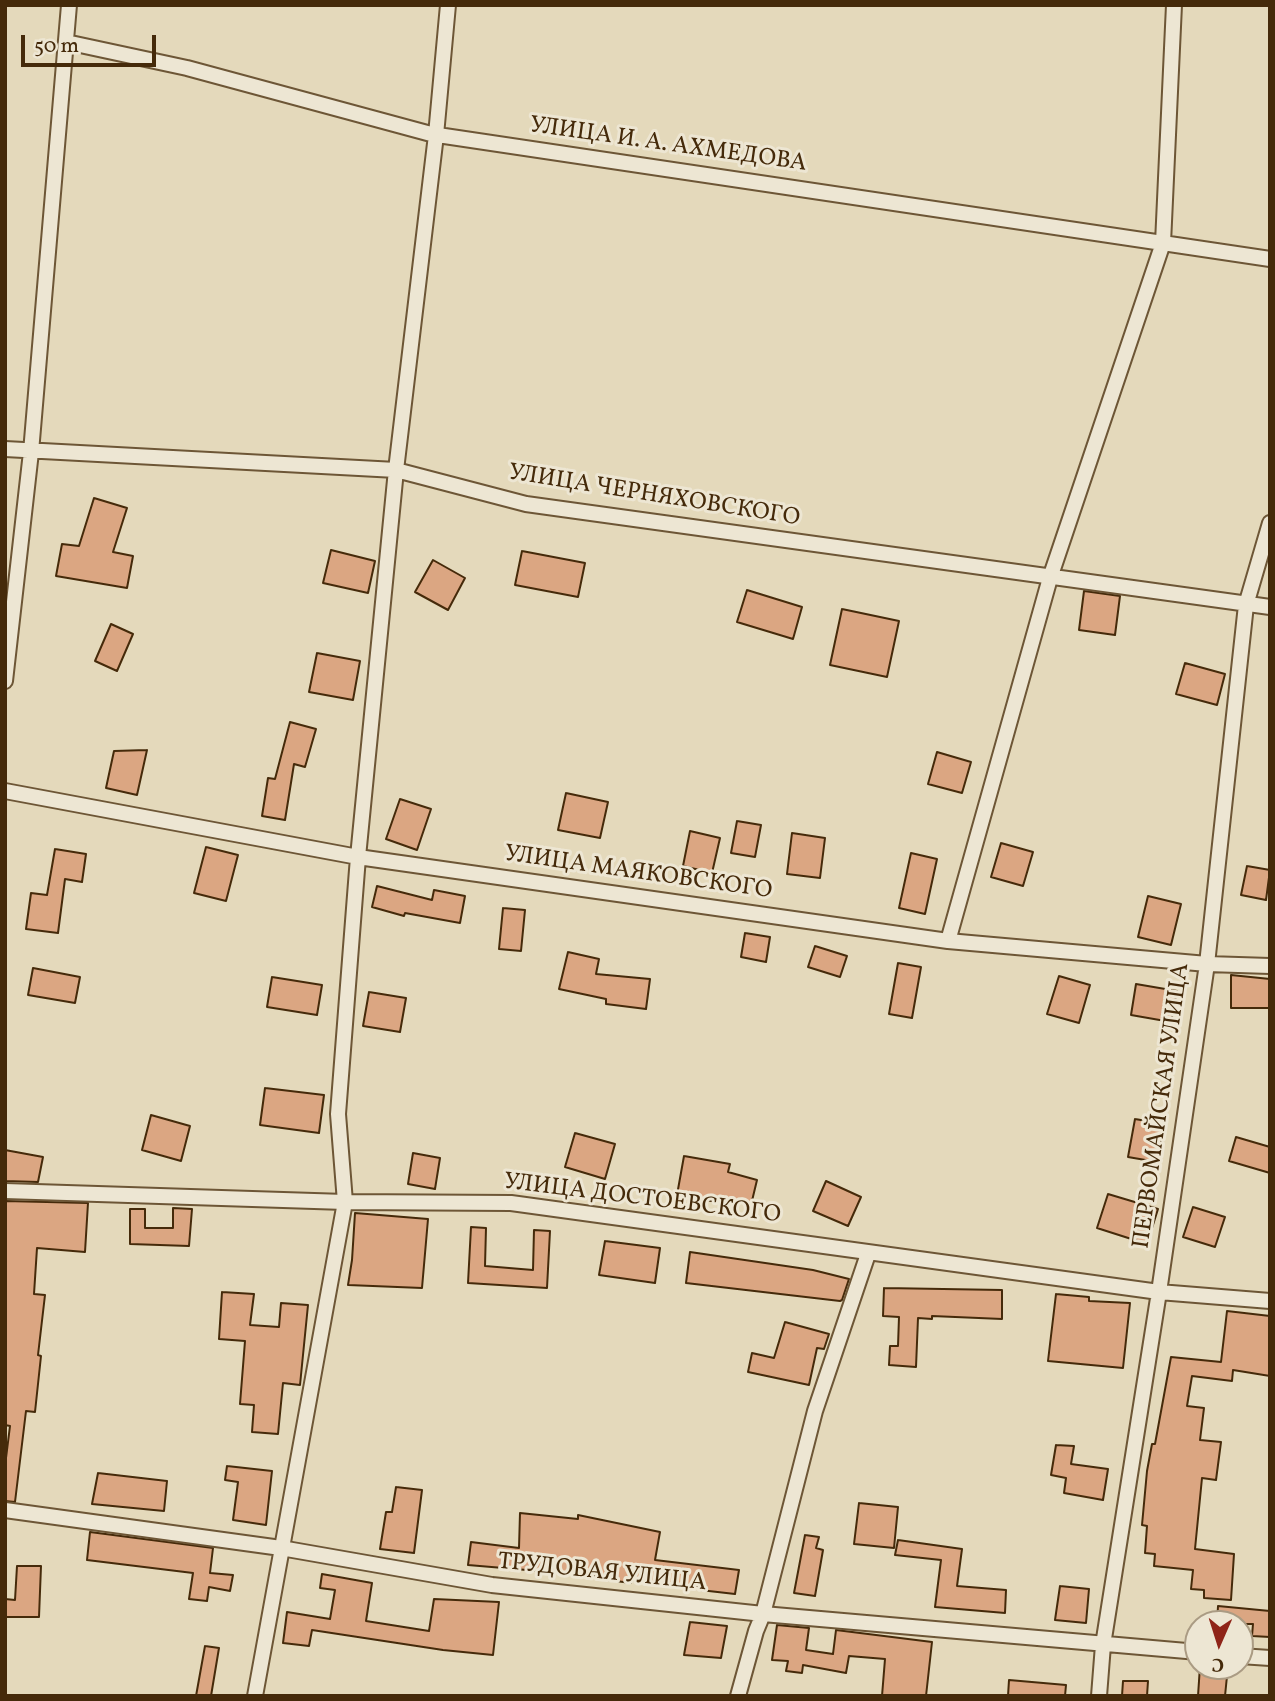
<!DOCTYPE html>
<meta charset="utf-8">
<style>
body{margin:0}
#map{position:relative;width:1275px;height:1701px;overflow:hidden;background:#e4d9bb;font-family:Vollkorn,serif}
canvas{display:block}
.frame{position:absolute;inset:0;border:7px solid #452a0a;pointer-events:none}
.north{position:absolute;left:1184px;top:1610px;width:70px;height:70px;box-sizing:border-box;background:#ede6d3;border:2px solid #aa9b83;border-radius:50%;rotate:183deg;font-size:19px;font-weight:700;line-height:28px;text-align:center;color:#452a0a}
.north::after{content:'';display:block;margin:auto;width:24px;height:32px;background:#8f2418;clip-path:polygon(50% 0,100% 100%,50% 72%,0 100%)}
.scale{position:absolute;left:21px;top:35px;width:135px;height:32px;box-sizing:border-box;border:4px solid #452a0a;border-top:0;padding-left:9px;font-size:21px;line-height:24px;white-space:nowrap;color:#452a0a;-webkit-text-stroke:5px #ede6d3;paint-order:stroke}
</style>
<div id="map">
<canvas width="1275" height="1701"></canvas>
<div class="frame"></div>
<div class="north">С</div>
<div class="scale">50 m</div>
</div>
<script>
const c = document.querySelector('canvas').getContext('2d');
c.lineJoin = 'round';
function fillPath(path, color) { c.fillStyle = color; c.fill(path, 'evenodd'); }
const shape = rows => new Path2D(rows.map(r => 'M' + r).join(''));
function stroke(path, color, width, dash) { c.strokeStyle = color; c.lineWidth = width; c.lineCap = dash ? 'butt' : 'round'; c.setLineDash(dash || []); c.stroke(path); }
function drawText(font, color, halo, rows, align = 'center') {
  c.font = font + ' Vollkorn,serif'; c.lineWidth = 6; c.setLineDash([]); c.textBaseline = 'middle'; c.strokeStyle = halo; c.fillStyle = color; for (const [text, x, y, turn = 0] of rows) {
    c.save(); c.translate(x, y); c.rotate((+turn || 0) * Math.PI / 180); c.textAlign = isNaN(turn) ? turn : align; if (halo) c.strokeText(text, 0, 0); c.fillText(text, 0, 0); c.restore();
  }
}
const building = shape([
 [94,498,127,508,113,552,133,556,127,588,56,576,62,544,79,546,94,498],
 [331,550,375,561,368,593,323,583,331,550],
 [522,551,585,563,578,597,515,585,522,551],
 [433,560,465,578,448,610,415,592,433,560],
 [747,590,802,607,793,639,737,622,747,590],
 [1084,591,1120,596,1115,635,1079,630,1084,591],
 [842,609,899,621,887,677,830,665,842,609],
 [111,624,133,634,117,671,95,661,111,624],
 [317,653,360,661,353,700,309,692,317,653],
 [1185,663,1225,674,1217,705,1176,694,1185,663],
 [290,722,316,729,305,767,294,764,285,820,262,816,268,778,275,779,290,722],
 [147,750,137,795,106,788,114,751,147,750],
 [937,752,971,762,962,793,928,784,937,752],
 [566,793,608,802,600,838,558,830,566,793],
 [400,799,431,809,417,850,386,839,400,799],
 [737,821,761,825,755,857,731,853,737,821],
 [690,831,720,838,712,873,683,866,690,831],
 [792,833,825,838,820,878,787,874,792,833],
 [1001,843,1033,852,1023,886,991,877,1001,843],
 [206,847,238,855,226,901,194,893,206,847],
 [55,849,86,854,82,882,65,879,58,933,26,929,31,893,47,895,55,849],
 [911,853,937,859,925,914,899,908,911,853],
 [1247,866,1270,870,1266,900,1241,895,1247,866],
 [377,886,432,900,434,890,465,896,460,923,405,913,404,916,372,907,377,886],
 [1148,896,1181,904,1171,945,1138,937,1148,896],
 [503,908,525,910,521,951,499,949,503,908],
 [745,933,770,937,766,962,741,957,745,933],
 [815,946,847,956,840,977,808,967,815,946],
 [568,952,599,959,596,974,650,979,646,1009,606,1004,606,999,559,989,568,952],
 [898,963,921,967,912,1018,889,1014,898,963],
 [33,968,80,977,75,1003,28,995,33,968],
 [1231,975,1270,979,1270,1008,1231,1008,1231,975],
 [1059,976,1090,985,1079,1023,1047,1014,1059,976],
 [272,977,322,985,317,1015,267,1007,272,977],
 [1136,984,1177,991,1171,1022,1131,1015,1136,984],
 [369,992,406,998,400,1032,363,1026,369,992],
 [265,1088,324,1095,319,1133,260,1125,265,1088],
 [151,1115,190,1126,181,1161,142,1150,151,1115],
 [1135,1119,1164,1124,1157,1162,1128,1157,1135,1119],
 [575,1133,615,1144,605,1179,565,1167,575,1133],
 [1236,1137,1270,1147,1270,1173,1229,1161,1236,1137],
 [5,1150,43,1157,38,1182,5,1181,5,1150],
 [413,1153,440,1158,435,1189,408,1184,413,1153],
 [684,1156,730,1164,728,1172,757,1180,751,1205,724,1198,723,1203,677,1195,684,1156],
 [826,1181,861,1197,848,1226,813,1211,826,1181],
 [1108,1194,1158,1209,1147,1244,1097,1228,1108,1194],
 [5,1201,88,1203,85,1252,37,1248,34,1294,45,1295,38,1355,41,1356,35,1412,26,1411,15,1502,5,1501,5,1466,10,1426,5,1425,5,1201],
 [1193,1207,1225,1217,1215,1247,1183,1237,1193,1207],
 [173,1208,192,1209,189,1246,130,1244,130,1209,145,1209,145,1228,173,1228,173,1208],
 [355,1213,428,1219,422,1288,348,1285,352,1260,355,1213],
 [471,1227,486,1228,485,1266,533,1270,534,1230,550,1231,547,1288,468,1283,471,1227],
 [605,1241,660,1248,655,1283,599,1275,605,1241],
 [690,1252,813,1270,849,1279,842,1300,840,1301,686,1283,690,1252],
 [884,1288,1002,1290,1002,1319,932,1316,932,1319,918,1318,916,1367,889,1365,890,1346,898,1346,899,1317,883,1316,884,1288],
 [222,1292,254,1294,250,1325,279,1327,281,1303,308,1305,300,1385,283,1383,278,1434,252,1432,254,1405,240,1404,245,1341,219,1339,222,1292],
 [1056,1294,1089,1297,1089,1301,1130,1303,1123,1368,1048,1361,1056,1294],
 [1227,1311,1270,1316,1270,1376,1233,1370,1232,1381,1192,1376,1187,1406,1204,1408,1200,1440,1221,1442,1216,1480,1202,1478,1195,1549,1234,1554,1231,1600,1204,1598,1204,1590,1191,1589,1193,1570,1154,1566,1155,1554,1145,1553,1147,1526,1142,1525,1147,1471,1152,1444,1155,1444,1171,1357,1221,1362,1227,1311],
 [785,1322,829,1334,824,1349,817,1348,809,1385,748,1372,752,1353,774,1358,785,1322],
 [1056,1445,1074,1446,1071,1464,1108,1469,1103,1500,1064,1493,1066,1478,1051,1475,1056,1445],
 [227,1466,272,1471,266,1525,233,1520,238,1482,225,1480,227,1466],
 [98,1473,167,1481,164,1511,92,1504,98,1473],
 [396,1487,422,1490,414,1553,380,1549,386,1512,392,1512,396,1487],
 [859,1503,898,1507,894,1548,854,1544,859,1503],
 [520,1513,578,1519,578,1515,660,1532,655,1560,739,1570,735,1594,700,1590,700,1587,632,1580,631,1583,608,1580,609,1577,468,1565,471,1542,519,1548,520,1513],
 [90,1532,213,1548,210,1573,233,1575,230,1591,209,1587,207,1601,189,1599,193,1573,87,1560,90,1532],
 [805,1535,819,1537,816,1548,823,1550,815,1596,794,1593,805,1535],
 [898,1540,962,1549,957,1586,1006,1590,1005,1613,935,1607,941,1560,895,1555,898,1540],
 [17,1566,41,1566,39,1617,5,1617,5,1599,15,1600,17,1566],
 [322,1574,372,1583,366,1621,429,1631,434,1599,499,1602,493,1655,443,1650,312,1630,309,1646,283,1643,287,1612,330,1619,335,1590,320,1588,322,1574],
 [1060,1586,1089,1589,1086,1623,1055,1620,1060,1586],
 [1218,1606,1270,1611,1270,1637,1252,1636,1253,1624,1217,1624,1218,1606],
 [690,1622,727,1626,721,1658,684,1655,690,1622],
 [777,1625,809,1628,806,1650,833,1654,836,1630,932,1642,926,1696,882,1696,885,1659,849,1656,846,1673,803,1665,802,1673,786,1671,788,1661,772,1660,777,1625],
 [205,1646,219,1648,211,1696,196,1696,205,1646],
 [1200,1666,1228,1666,1225,1696,1198,1696,1200,1666],
 [1009,1680,1066,1685,1065,1696,1008,1696,1009,1680],
 [1123,1681,1148,1681,1147,1696,1122,1696,1123,1681]
]);
fillPath(building, '#dba682');
stroke(building, '#452a0a', 2);
const minor = shape([
 [66,42,187,68,431,134,1270,259],
 [5,449,396,470,526,504,1270,607],
 [5,681,31,452,69,5],
 [5,791,358,857,948,941,1207,964,1270,966],
 [948,941,1050,578,1163,243,1174,5],
 [5,1191,345,1202,511,1203,1159,1292,1270,1301],
 [5,1510,281,1548,492,1585,763,1614,1198,1652],
 [1240,1656,1270,1658],
 [255,1696,345,1202,338,1114,358,857,396,470,436,135,448,5],
 [738,1696,756,1631,763,1614,815,1411,868,1254],
 [1099,1696,1103,1645,1159,1292,1207,964,1246,605,1270,523]
]);
stroke(minor, '#6d5636', 18);
stroke(minor, '#ede6d3', 14);
drawText('24px', '#452a0a', '#ede6d3', [
 ["УЛИЦА И. А. АХМЕДОВА",668,146,8],
 ["УЛИЦА ЧЕРНЯХОВСКОГО",654,497,9],
 ["УЛИЦА МАЯКОВСКОГО",638,874,8],
 ["ПЕРВОМАЙСКАЯ УЛИЦА",1163,1106,-82],
 ["УЛИЦА ДОСТОЕВСКОГО",642,1200,7],
 ["ТРУДОВАЯ УЛИЦА",602,1574,6]
]);
</script>
